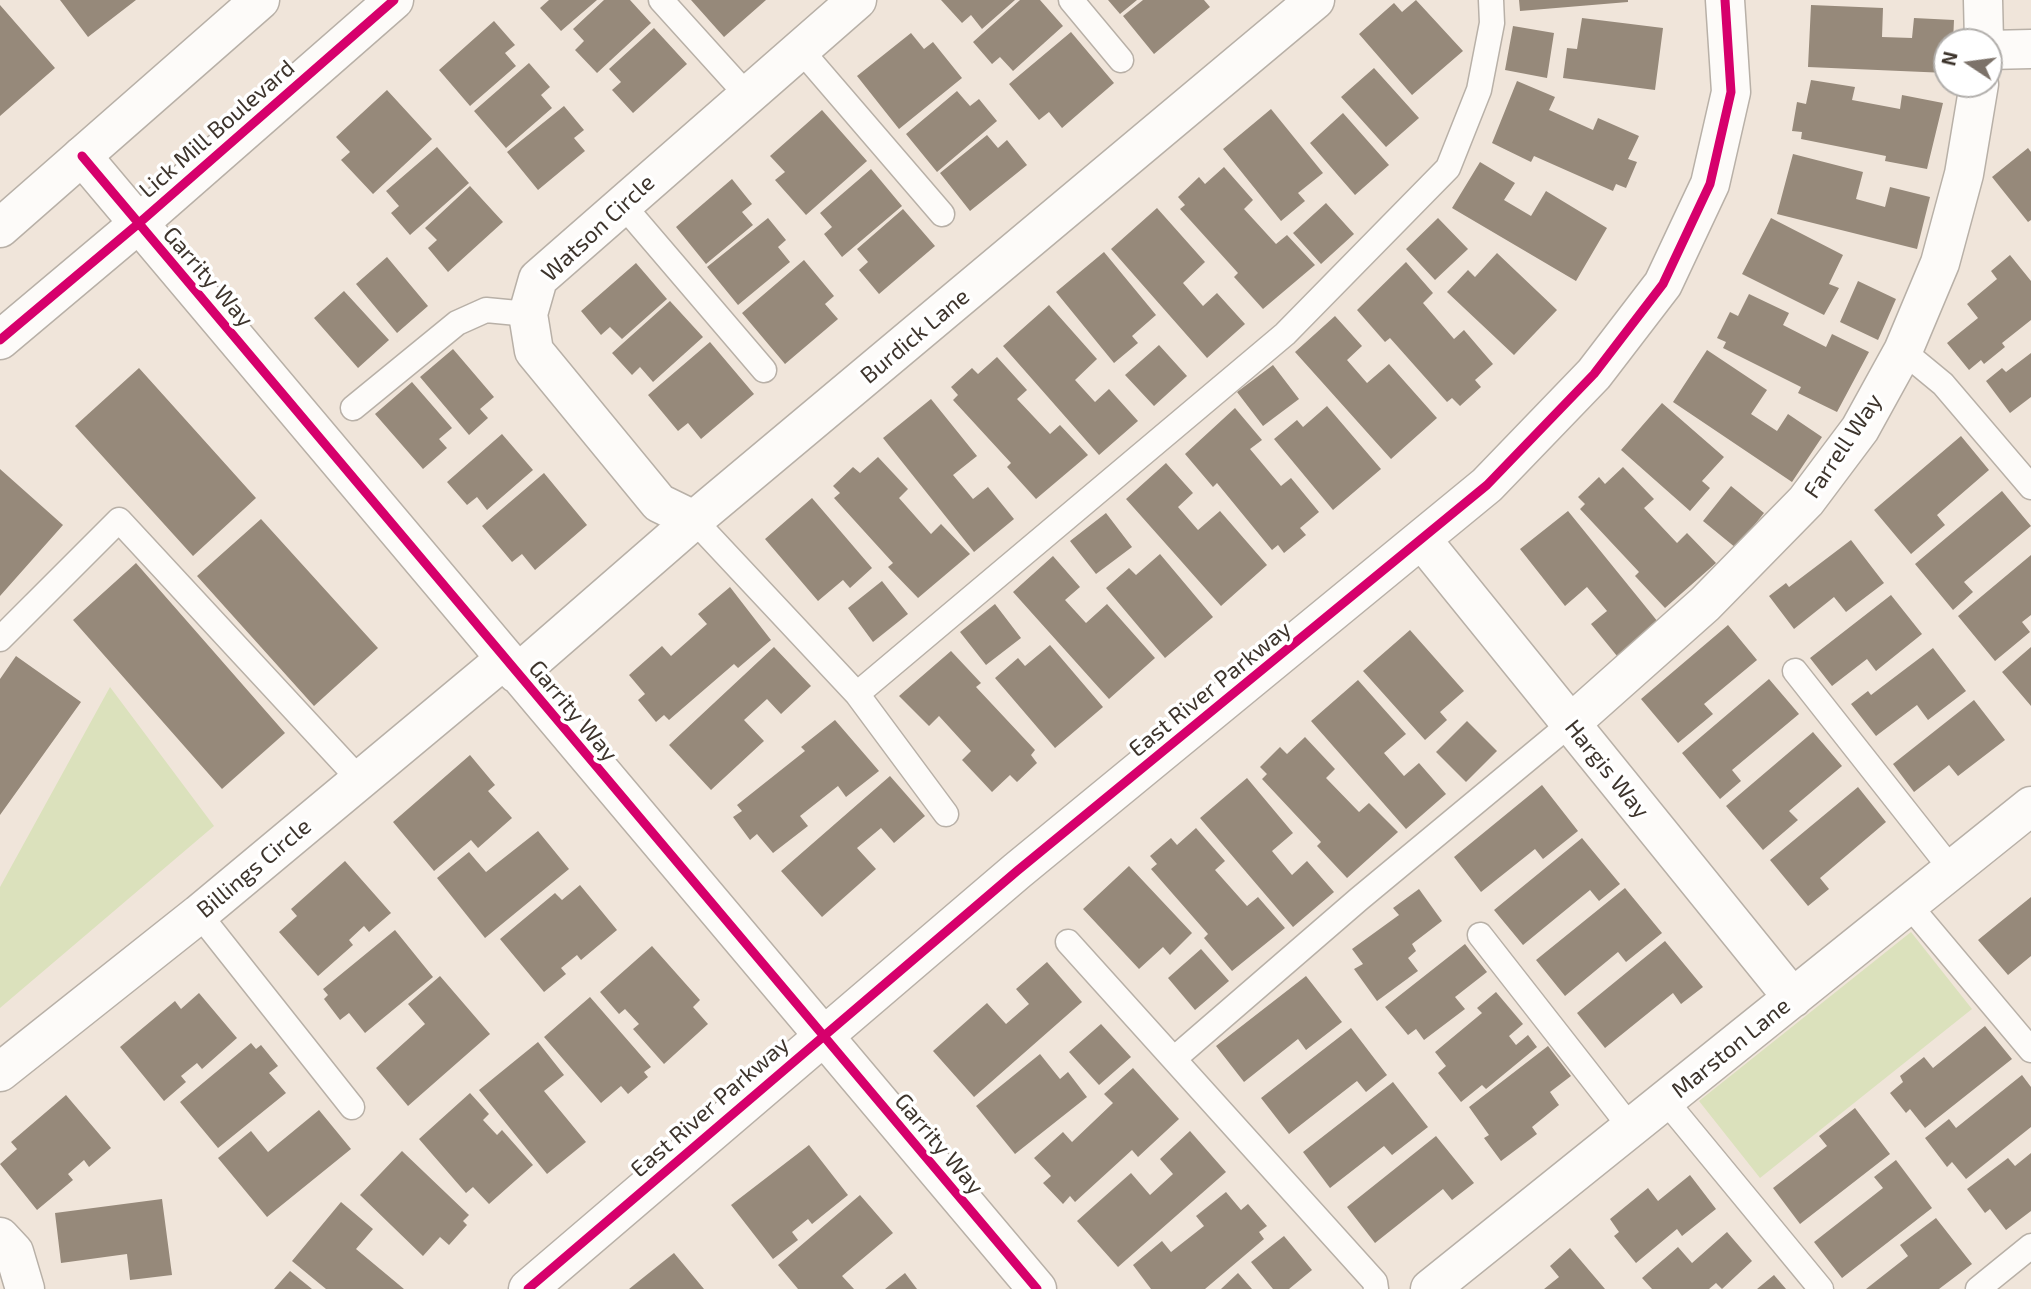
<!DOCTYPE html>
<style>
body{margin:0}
#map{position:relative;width:2031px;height:1289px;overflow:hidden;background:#f0e5da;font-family:"Exo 2",sans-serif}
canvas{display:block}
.north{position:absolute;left:1933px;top:28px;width:70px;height:70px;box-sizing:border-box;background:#fff;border:2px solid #b1aeab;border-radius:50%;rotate:283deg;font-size:19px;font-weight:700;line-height:28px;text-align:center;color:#3d342c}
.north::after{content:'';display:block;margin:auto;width:24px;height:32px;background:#7c7269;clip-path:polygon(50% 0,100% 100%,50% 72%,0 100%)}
</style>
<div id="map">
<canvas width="2031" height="1289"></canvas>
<div class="north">N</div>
</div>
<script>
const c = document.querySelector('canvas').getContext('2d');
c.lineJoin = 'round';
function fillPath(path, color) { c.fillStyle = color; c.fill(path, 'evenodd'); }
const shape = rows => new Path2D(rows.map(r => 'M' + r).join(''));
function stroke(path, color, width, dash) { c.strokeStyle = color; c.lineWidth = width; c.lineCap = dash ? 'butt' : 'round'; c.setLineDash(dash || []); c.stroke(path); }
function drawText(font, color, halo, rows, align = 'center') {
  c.font = font + ' "Exo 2",sans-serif'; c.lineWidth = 7; c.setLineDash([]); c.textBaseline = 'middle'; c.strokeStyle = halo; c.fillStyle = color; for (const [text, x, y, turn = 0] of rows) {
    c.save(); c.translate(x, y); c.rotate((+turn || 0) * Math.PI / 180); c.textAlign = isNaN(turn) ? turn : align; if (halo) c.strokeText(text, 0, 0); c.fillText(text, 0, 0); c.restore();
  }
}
fillPath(shape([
 [110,687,214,826,0,1008,0,887],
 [1911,932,1972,1009,1760,1178,1699,1101]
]), '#dbe1bc');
fillPath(shape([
 [60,0,136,0,88,37],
 [549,0,597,0,561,31,540,8],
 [604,0,630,0,651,23,597,73,575,50,584,41,573,29],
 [691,0,766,0,724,37],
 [941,0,1015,0,982,29,971,15,962,23],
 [1020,0,1040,0,1063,26,1013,71,1000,57,992,64,973,42],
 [1108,0,1137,0,1120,14],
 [1143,0,1204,0,1210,7,1154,54,1123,16],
 [1416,0,1463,51,1412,95,1359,34,1394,3,1402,12],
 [1519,0,1628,0,1628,2,1520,11],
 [0,5,55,68,0,116],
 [1811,5,1883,8,1882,37,1912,38,1914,18,1954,20,1953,42,1947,42,1947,73,1808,67],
 [1582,18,1663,28,1655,90,1563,78,1567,48,1577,49],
 [494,21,515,45,505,53,516,66,470,106,439,70],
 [1513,26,1554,33,1547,78,1505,70],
 [654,28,687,64,633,113,612,90,621,82,609,69],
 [1071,32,1114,83,1062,128,1049,112,1039,120,1009,84],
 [911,33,924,49,933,42,962,78,899,129,857,76],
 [529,63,550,87,541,95,552,108,506,148,474,111],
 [1374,68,1419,118,1386,147,1341,97],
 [1811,80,1855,87,1852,100,1900,109,1902,95,1943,103,1927,169,1885,161,1886,156,1801,139,1802,132,1792,131,1797,102,1806,104],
 [1517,81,1555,97,1549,110,1593,130,1598,118,1639,136,1628,159,1637,162,1626,188,1616,184,1613,191,1534,156,1531,162,1492,143],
 [387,90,432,139,373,194,341,160,350,152,336,137],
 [957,91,970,106,979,99,997,121,937,172,906,134],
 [564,106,584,130,574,138,585,151,538,190,507,152],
 [1271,109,1323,173,1298,193,1305,201,1281,221,1223,149],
 [822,110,867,161,806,215,775,180,785,172,770,156],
 [1343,113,1389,165,1355,195,1310,143],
 [987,135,998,148,1007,140,1027,165,970,211,940,173],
 [437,147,469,183,410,235,391,213,399,206,386,191],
 [2028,148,2031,152,2031,220,2028,222,1992,177],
 [1793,154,1863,172,1856,199,1885,207,1890,187,1930,197,1917,249,1777,214],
 [1480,162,1515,183,1504,200,1531,216,1546,191,1607,228,1576,281,1452,208],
 [1224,167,1253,200,1244,209,1276,244,1287,235,1315,265,1263,309,1234,277,1238,273,1180,209,1185,205,1178,197,1199,177,1205,184],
 [871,169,902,206,842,257,824,234,832,227,820,213],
 [732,179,752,204,742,212,753,225,706,264,676,227],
 [470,186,503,222,448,272,428,248,437,240,425,228],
 [1326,203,1354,234,1321,264,1293,233],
 [1157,208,1205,262,1183,283,1203,306,1217,293,1245,324,1207,358,1111,249],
 [903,209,935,246,879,294,859,270,868,262,857,249],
 [768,218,786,240,778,247,790,262,738,305,707,267],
 [1438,218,1468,249,1435,280,1406,249],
 [1771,218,1843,255,1829,284,1839,288,1824,315,1742,274],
 [1104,252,1156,315,1132,336,1138,343,1114,363,1056,292],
 [1497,253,1557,310,1514,355,1447,292,1468,270,1475,277],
 [2010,255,2031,281,2031,320,2002,343,2005,347,1984,364,1981,360,1969,370,1947,343,1978,318,1967,304,1997,279,1991,271],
 [387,257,428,306,397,333,356,284],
 [804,260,834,296,825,304,838,319,785,364,742,313],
 [1406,262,1433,293,1423,303,1454,339,1464,330,1493,364,1475,380,1481,387,1460,406,1452,398,1447,402,1390,338,1385,342,1357,310],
 [636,263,667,299,622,339,610,327,601,335,581,311],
 [1858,281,1896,299,1878,340,1840,322],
 [344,291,389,340,358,368,314,318],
 [1749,294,1789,313,1783,325,1826,347,1832,334,1869,352,1837,412,1798,393,1801,387,1723,348,1726,342,1717,338,1730,312,1738,316],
 [670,301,703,337,653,382,640,367,632,375,612,353],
 [1049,305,1097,359,1075,380,1095,402,1109,389,1138,421,1099,455,1003,346],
 [1335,316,1362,346,1347,360,1367,383,1389,364,1437,418,1391,459,1295,352],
 [710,342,754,394,701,439,688,423,678,431,648,395],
 [1159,345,1187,376,1154,406,1125,375],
 [453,349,494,397,480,409,488,418,469,435,420,377],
 [1707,350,1767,390,1751,414,1777,431,1788,414,1822,437,1792,482,1673,402],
 [2031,353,2031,397,2010,413,1986,381,2002,368,2006,372],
 [997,357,1027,390,1017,399,1050,434,1060,425,1088,455,1036,499,1007,467,1011,463,953,400,958,395,951,387,972,368,978,374],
 [1273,365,1299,399,1263,426,1237,392],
 [139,368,256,498,193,556,75,426],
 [412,382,452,428,439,439,447,448,423,469,375,414],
 [931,399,977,456,953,475,973,499,988,487,1014,519,974,552,883,438],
 [1662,403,1724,457,1702,481,1710,488,1690,511,1621,450],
 [1327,406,1381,469,1333,510,1274,439,1297,420,1303,427],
 [1235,408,1262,440,1250,449,1281,486,1291,478,1319,512,1300,528,1306,535,1284,553,1278,545,1272,550,1217,483,1213,487,1185,454],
 [502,434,533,470,487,510,477,497,467,505,447,482],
 [1961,436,1989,470,1937,515,1945,525,1911,554,1874,510],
 [878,457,908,489,899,498,931,534,941,524,970,554,918,598,888,567,893,563,834,498,840,493,833,486,853,467,860,473],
 [1166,463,1193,493,1178,507,1198,530,1220,511,1267,565,1221,606,1126,499],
 [1623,467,1654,499,1644,508,1677,543,1687,533,1716,563,1665,608,1635,576,1639,572,1580,509,1585,504,1578,497,1599,477,1605,484],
 [0,469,63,525,0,596],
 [544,473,587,525,535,570,522,554,512,562,482,526],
 [1731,486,1764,513,1736,548,1703,521],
 [2002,491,2031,526,1964,582,1973,592,1953,610,1915,564],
 [812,498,872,568,850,588,843,580,818,601,765,539],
 [1568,511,1658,622,1617,656,1591,624,1607,611,1587,587,1565,606,1520,549],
 [1106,513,1132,547,1096,574,1070,541],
 [261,519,378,648,314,706,197,576],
 [1851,540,1884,583,1846,612,1834,597,1794,629,1769,596,1786,583,1789,587],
 [1160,554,1213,617,1165,658,1106,588,1129,568,1136,575],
 [2031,555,2031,615,2022,622,2030,632,1995,661,1958,616],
 [1053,556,1080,587,1065,600,1086,623,1107,604,1155,658,1109,699,1013,592],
 [136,563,285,733,222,789,73,620],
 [882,581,908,614,873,642,848,608],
 [730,587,771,640,738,668,734,664,669,720,664,715,656,722,638,700,645,694,629,675,662,646,671,656,707,624,698,614],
 [1891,595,1922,634,1876,671,1867,659,1832,686,1810,658],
 [995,604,1021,638,986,665,960,632],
 [1728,625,1757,660,1704,704,1713,714,1678,743,1641,699],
 [1410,630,1464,691,1440,712,1447,720,1425,740,1363,671],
 [1050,645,1103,707,1055,748,995,678,1018,658,1025,666],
 [774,647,811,686,781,714,767,699,744,720,764,741,711,790,669,745],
 [2031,647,2031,706,2002,672],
 [1933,648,1966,691,1928,720,1917,705,1876,736,1851,704,1868,691,1871,695],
 [951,651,981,683,976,687,1035,750,1031,755,1037,763,1017,782,1010,775,992,792,962,760,971,751,939,716,929,726,899,696],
 [16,656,81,702,0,815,0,679],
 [1769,679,1799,714,1732,770,1741,781,1720,799,1682,753],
 [1358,680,1406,734,1384,753,1404,776,1419,763,1446,794,1406,829,1311,721],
 [1974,700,2005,740,1958,776,1949,765,1914,792,1893,764],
 [835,720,879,771,846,797,838,786,800,816,808,826,773,853,757,834,750,840,733,817,742,811,737,805,805,751,801,747],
 [1467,721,1497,751,1466,782,1436,752],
 [1813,732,1842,766,1789,811,1798,820,1763,850,1726,806],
 [1305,737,1335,769,1326,778,1359,812,1369,803,1398,832,1347,878,1317,846,1321,842,1262,779,1267,774,1260,767,1280,747,1287,754],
 [470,755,495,785,488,791,512,818,478,848,471,840,434,871,393,822],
 [890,776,925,816,894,843,881,828,857,848,876,869,822,917,781,871],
 [1247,778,1293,833,1272,851,1292,875,1307,861,1334,892,1293,927,1200,818],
 [1542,785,1578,831,1543,859,1535,849,1481,892,1454,857],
 [1858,787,1886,822,1820,878,1829,889,1808,906,1770,860],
 [1196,828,1225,861,1215,870,1247,906,1258,897,1285,928,1232,971,1204,938,1208,934,1151,869,1157,864,1150,856,1171,838,1177,845],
 [538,831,569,869,485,938,437,878,469,852,486,872],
 [1582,838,1620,884,1599,901,1590,890,1523,945,1494,910],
 [345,861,391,913,369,932,364,926,349,940,353,945,318,976,279,932,297,916,291,909],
 [1129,866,1192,933,1170,955,1163,947,1139,969,1083,909],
 [580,885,617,930,581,960,577,955,561,968,566,974,544,992,500,939,555,893,562,900],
 [1625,888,1662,933,1626,962,1618,952,1565,996,1536,960],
 [1419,889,1442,921,1412,944,1416,951,1408,958,1418,971,1377,1001,1354,969,1363,964,1352,949,1399,915,1393,908],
 [2031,897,2031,956,2008,975,1978,940],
 [395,930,433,977,365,1033,349,1013,340,1020,324,999,328,995,323,989],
 [1665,941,1703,987,1681,1004,1673,993,1605,1048,1577,1013],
 [1465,944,1487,972,1455,997,1465,1009,1424,1040,1416,1029,1408,1035,1385,1007],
 [652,946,700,1000,693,1007,708,1024,664,1064,633,1029,639,1024,625,1009,619,1014,600,992],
 [1201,949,1229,981,1195,1010,1168,978],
 [1047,962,1082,1002,974,1097,933,1051,987,1003,1006,1024,1029,1004,1016,989],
 [440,976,490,1034,408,1106,376,1068,425,1024,408,1004],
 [1306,976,1342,1022,1306,1050,1298,1039,1244,1082,1216,1046],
 [1496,992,1523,1024,1509,1036,1516,1045,1528,1035,1537,1047,1486,1089,1482,1085,1461,1102,1438,1073,1446,1066,1435,1052,1482,1013,1477,1008],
 [199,993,237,1038,202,1069,197,1063,181,1076,186,1082,164,1101,120,1047,175,1001,181,1009],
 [590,997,651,1067,644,1072,648,1077,628,1094,621,1086,601,1103,544,1037],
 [1101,1024,1131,1057,1099,1085,1069,1052],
 [1985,1026,2012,1059,1925,1128,1910,1109,1906,1113,1890,1093,1903,1082,1900,1076,1924,1057,1933,1068],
 [1351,1028,1387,1075,1366,1092,1357,1081,1289,1134,1261,1098],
 [538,1042,564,1075,544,1091,586,1142,547,1174,479,1090],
 [251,1043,256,1049,261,1045,278,1066,269,1073,286,1093,218,1148,180,1102],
 [1548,1046,1571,1076,1550,1092,1559,1105,1532,1127,1537,1134,1501,1161,1484,1138,1489,1135,1469,1107],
 [1040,1054,1060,1079,1068,1072,1087,1097,1015,1154,976,1106],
 [1133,1068,1179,1119,1138,1157,1132,1150,1075,1202,1070,1196,1063,1204,1043,1183,1051,1176,1034,1158,1063,1132,1072,1142,1113,1103,1104,1094],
 [2022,1075,2031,1087,2031,1127,1966,1179,1952,1162,1947,1167,1925,1138,1949,1119,1956,1128],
 [1393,1082,1428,1127,1392,1155,1384,1146,1330,1188,1303,1152],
 [470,1093,489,1114,483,1120,497,1135,502,1130,533,1165,489,1204,473,1187,466,1193,419,1139],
 [66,1095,111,1148,89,1167,84,1160,68,1174,73,1180,37,1210,0,1164,17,1149,11,1142],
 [1855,1108,1890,1154,1800,1224,1773,1188,1827,1146,1819,1136],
 [319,1110,351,1149,267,1217,218,1158,251,1131,268,1152],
 [1190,1131,1226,1172,1118,1267,1077,1221,1131,1173,1150,1195,1173,1174,1160,1159],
 [1436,1136,1474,1183,1452,1200,1443,1189,1375,1243,1347,1207],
 [809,1145,848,1195,812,1224,808,1219,792,1232,798,1240,773,1259,731,1205],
 [402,1151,469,1215,463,1221,467,1225,449,1245,440,1237,423,1256,360,1195],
 [2031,1153,2031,1211,2006,1230,1990,1209,1985,1213,1967,1189,2008,1158,2015,1166],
 [1896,1160,1932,1208,1842,1278,1814,1242,1883,1188,1874,1177],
 [1690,1175,1716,1209,1682,1236,1677,1229,1636,1263,1614,1236,1619,1232,1610,1219,1648,1188,1658,1201],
 [1226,1192,1241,1210,1248,1204,1267,1226,1259,1232,1264,1239,1205,1289,1151,1289,1133,1265,1162,1241,1171,1252,1204,1226,1196,1216],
 [860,1195,893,1233,842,1276,854,1289,798,1289,778,1265],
 [162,1199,172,1275,130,1280,127,1254,61,1263,55,1213],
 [341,1202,373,1229,356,1249,404,1289,326,1289,292,1261],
 [1936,1218,1972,1264,1939,1289,1866,1289,1908,1256,1900,1245],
 [1727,1232,1752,1261,1722,1289,1716,1283,1709,1289,1652,1289,1642,1278,1678,1247,1692,1263],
 [1284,1236,1312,1270,1289,1289,1273,1289,1251,1262],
 [1570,1248,1605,1289,1544,1289,1559,1277,1550,1266],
 [674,1253,704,1289,629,1289],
 [290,1271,312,1289,274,1289],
 [905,1273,917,1289,885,1289],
 [1238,1273,1252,1289,1221,1289],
 [1774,1275,1786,1289,1757,1289]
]), '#96897a');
const lane = shape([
 [661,0,747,95],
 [1071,0,1121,60],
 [800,49,942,214],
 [622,204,764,370],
 [1903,351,1943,384,2031,487],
 [353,408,457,323,486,310,528,314],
 [694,520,857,694,946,814],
 [0,639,119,520,360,780],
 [1795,671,1952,870],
 [857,694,1285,334,1448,168,1479,90,1492,23,1491,0],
 [1909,905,2031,1050],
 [199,914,352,1107],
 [1480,935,1631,1128],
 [1068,942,1375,1282,1376,1289],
 [1175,1058,1359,899,1570,724],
 [1665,1100,1821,1289],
 [1978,1289,2031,1246]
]);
const street = shape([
 [1983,0,1984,42],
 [1989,50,2031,49],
 [82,156,1037,1289],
 [694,520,659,503,534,351,528,314,538,279,857,0],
 [1422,540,1793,998],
 [517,674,694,520,1315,0],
 [1570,724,1705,604,1806,501,1860,429,1903,351,1940,263,1964,174,1979,84],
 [0,1072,199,914,505,659],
 [0,1237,14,1252,25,1289],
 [528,1289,1017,871,1487,485,1594,374,1663,284,1710,184,1731,92,1725,0],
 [1430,1289,2031,806]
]);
const secondary = shape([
 [0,228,260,0],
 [0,340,138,224,394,0]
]);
stroke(lane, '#b8b0a7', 27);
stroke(street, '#b8b0a7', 41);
stroke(secondary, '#b8b0a7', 41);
stroke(lane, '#fdfbf9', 24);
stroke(street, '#fdfbf9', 38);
stroke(secondary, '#fdfbf9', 38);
stroke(shape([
 [82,156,1037,1289],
 [0,340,138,224,394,0],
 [528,1289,1017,871,1487,485,1594,374,1663,284,1710,184,1731,92,1725,0]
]), '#d6006c', 9);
drawText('23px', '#3d342c', '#fff', [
 ["Lick Mill Boulevard",217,129,-41],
 ["Watson Circle",598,228,-43],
 ["Garrity Way",208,277,49],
 ["Burdick Lane",915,336,-40],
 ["Farrell Way",1843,446,-56],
 ["East River Parkway",1210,689,-39],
 ["Garrity Way",573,711,50],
 ["Hargis Way",1607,769,51],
 ["Billings Circle",254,868,-40],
 ["Marston Lane",1731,1048,-39],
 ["East River Parkway",710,1107,-41],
 ["Garrity Way",939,1144,50]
]);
</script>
